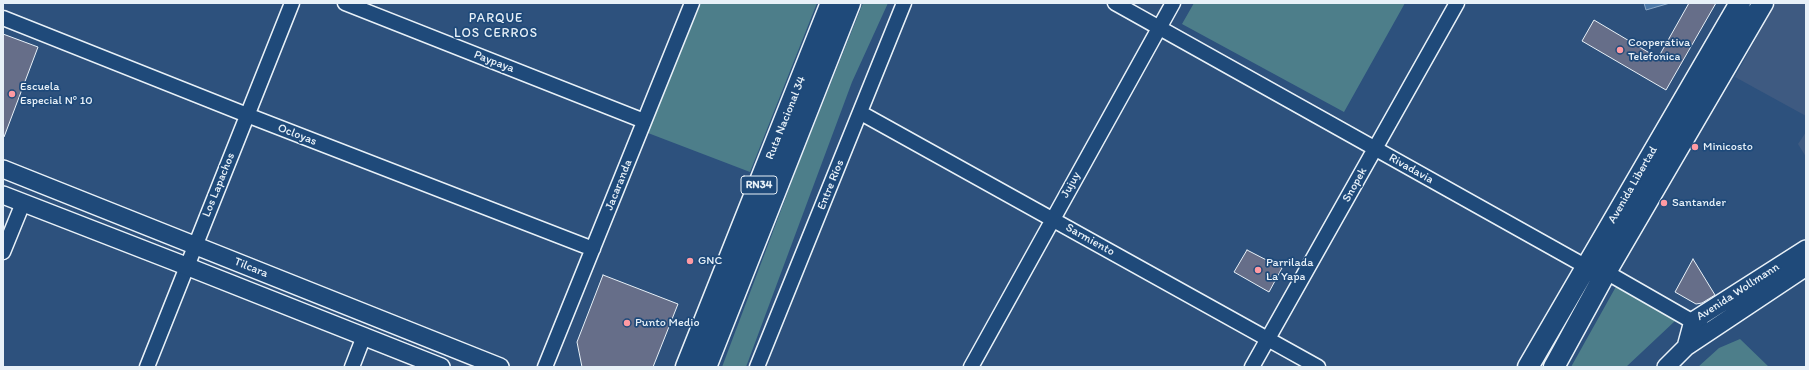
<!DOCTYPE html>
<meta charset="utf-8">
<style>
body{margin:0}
#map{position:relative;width:1809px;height:370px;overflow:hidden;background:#2d517d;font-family:Itim,sans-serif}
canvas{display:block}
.frame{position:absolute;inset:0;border:4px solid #e8f1f8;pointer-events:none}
</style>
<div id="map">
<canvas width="1809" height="370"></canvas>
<div class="frame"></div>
</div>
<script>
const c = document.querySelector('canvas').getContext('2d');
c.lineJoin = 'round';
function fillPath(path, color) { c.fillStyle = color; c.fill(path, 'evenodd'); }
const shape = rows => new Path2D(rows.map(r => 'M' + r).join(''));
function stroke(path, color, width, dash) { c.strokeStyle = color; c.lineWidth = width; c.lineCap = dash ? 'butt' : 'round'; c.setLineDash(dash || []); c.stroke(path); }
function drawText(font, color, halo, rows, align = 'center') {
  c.font = font + ' Itim,sans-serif'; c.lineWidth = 3.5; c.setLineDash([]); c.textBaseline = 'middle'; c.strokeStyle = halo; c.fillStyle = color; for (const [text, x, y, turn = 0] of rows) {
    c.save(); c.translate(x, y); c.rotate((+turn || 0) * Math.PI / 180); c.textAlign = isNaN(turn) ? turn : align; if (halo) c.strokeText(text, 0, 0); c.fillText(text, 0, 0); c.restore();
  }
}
fillPath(shape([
 [1775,3,1806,3,1806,116,1735,77],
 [1806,132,1806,157,1798,144]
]), '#3e5a81');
fillPath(shape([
 [701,3,817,3,750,172,648,133],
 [863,3,888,3,852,82,746,367,722,367,798,165],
 [1194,3,1405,3,1344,112,1182,24],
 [1618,283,1675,321,1626,367,1571,367],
 [1740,339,1769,367,1698,367,1719,348]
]), '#4d7e8a');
const water = shape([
 [1644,3,1670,3,1646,10,1644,3]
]);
fillPath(water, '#4a76a5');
stroke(water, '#89a7c6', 1);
const building = shape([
 [1689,3,1716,3,1666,90,1582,41,1594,20,1658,58,1689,3],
 [3,34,38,47,4,137,3,137,3,34],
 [1247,250,1282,268,1269,292,1234,272,1247,250],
 [1693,259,1715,295,1702,303,1696,304,1675,292,1693,259],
 [603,275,678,304,653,367,582,367,577,342,603,275]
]);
fillPath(building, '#666e89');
stroke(building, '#e8f1f8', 1);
const minor = shape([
 [345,3,644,121],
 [1115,3,1585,266,1606,272,1702,327],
 [3,18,247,115,593,249],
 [861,113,1318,367],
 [3,252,23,203],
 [147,367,292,3],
 [352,367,364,336],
 [545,367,692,3],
 [757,367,904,3],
 [971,367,1173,3],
 [1252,367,1457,3]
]);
const tertiary = shape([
 [3,169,500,367],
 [3,195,186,266,441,367],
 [1686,347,1693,321,1806,249],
 [1666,367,1686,347,1806,267]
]);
const secondary = shape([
 [1528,367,1740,3],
 [1554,367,1606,272,1763,3]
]);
const trunk = shape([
 [687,367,832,3],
 [705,367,849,3]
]);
stroke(minor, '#e8f1f8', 17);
stroke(tertiary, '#e8f1f8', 20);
stroke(secondary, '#e8f1f8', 23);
stroke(trunk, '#e8f1f8', 25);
stroke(minor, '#1f4a7a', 14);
stroke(tertiary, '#1f4a7a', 17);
stroke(secondary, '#1f4a7a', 20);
stroke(trunk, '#1f4a7a', 22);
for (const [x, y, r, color] of [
 [1620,50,4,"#ff9aa2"],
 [12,94,4,"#ff9aa2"],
 [1695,147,4,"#ff9aa2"],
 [1664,203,4,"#ff9aa2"],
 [690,261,4,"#ff9aa2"],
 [1258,270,4,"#ff9aa2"],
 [627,323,4,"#ff9aa2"]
]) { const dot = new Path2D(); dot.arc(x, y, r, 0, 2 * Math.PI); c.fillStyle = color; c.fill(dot); stroke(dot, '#1f4a7a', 1.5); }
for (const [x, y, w] of [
 [759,185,36]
]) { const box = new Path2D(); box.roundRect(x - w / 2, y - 9, w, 18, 3); c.fillStyle = '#1f4a7a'; c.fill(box); stroke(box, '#e8f1f8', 1); }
drawText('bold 11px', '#e8f1f8', null, [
 ["RN34",759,185]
]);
drawText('12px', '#e8f1f8', '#1f4a7a', [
 ["Cooperativa",1628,43],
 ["Telefonica",1628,57],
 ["Escuela",20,87],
 ["Especial Nº 10",20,101],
 ["Minicosto",1703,147],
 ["Santander",1672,203],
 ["GNC",698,261],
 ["Parrilada",1266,263],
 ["La Yapa",1266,277],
 ["Punto Medio",635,323]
], 'left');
drawText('12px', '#e8f1f8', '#1f4a7a', [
 ["Paypaya",494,62,21],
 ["Ruta Nacional 34",786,118,-68],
 ["Ocloyas",297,135,21],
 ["Rivadavia",1411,169,29],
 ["Los Lapachos",219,185,-68],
 ["Jacaranda",619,185,-68],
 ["Entre Ríos",831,185,-68],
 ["Jujuy",1071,185,-61],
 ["Snopek",1355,185,-61],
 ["Avenida Libertad",1633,185,-60],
 ["Sarmiento",1090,240,29],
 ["Tilcara",251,268,22],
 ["Avenida Wollmann",1738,292,-33]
]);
c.letterSpacing = '1px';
drawText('13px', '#e8f1f8', '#1f4a7a', [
 ["PARQUE",496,19],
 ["LOS CERROS",496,34]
]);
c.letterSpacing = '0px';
</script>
